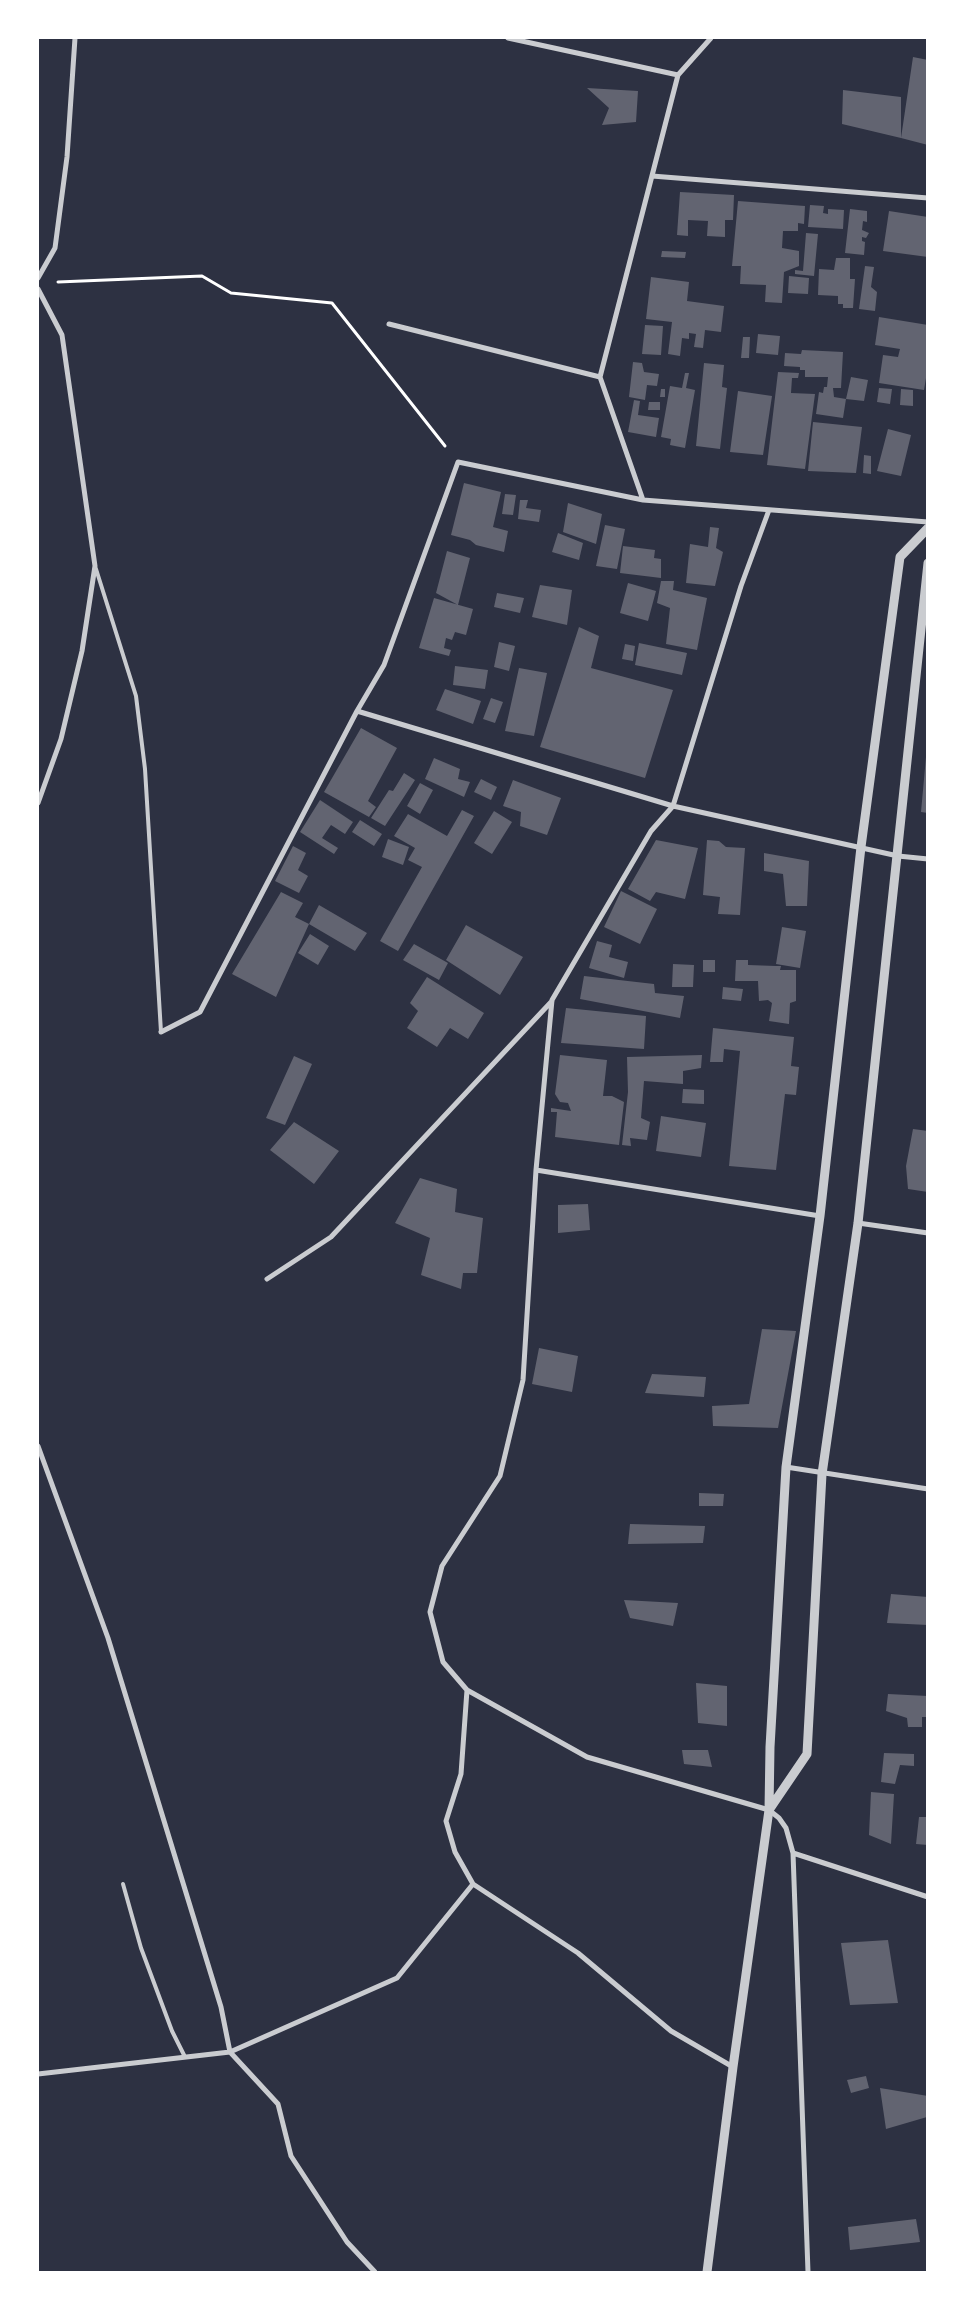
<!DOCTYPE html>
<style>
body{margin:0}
#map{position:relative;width:965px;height:2310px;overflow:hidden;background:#2d3142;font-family:"Asap Condensed",sans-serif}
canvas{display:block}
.frame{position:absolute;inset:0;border:39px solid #fff;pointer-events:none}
</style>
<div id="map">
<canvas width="965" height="2310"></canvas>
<div class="frame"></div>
</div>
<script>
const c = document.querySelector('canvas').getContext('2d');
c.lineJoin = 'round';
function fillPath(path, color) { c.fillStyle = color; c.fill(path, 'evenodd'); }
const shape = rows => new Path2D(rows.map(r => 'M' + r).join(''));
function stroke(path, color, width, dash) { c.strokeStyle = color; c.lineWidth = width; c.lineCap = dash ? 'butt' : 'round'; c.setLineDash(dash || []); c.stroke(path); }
fillPath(shape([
 [913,57,928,60,928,145,901,138],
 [587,88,638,91,636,122,602,125,609,108],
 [843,90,901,97,901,138,842,124],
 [680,192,734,195,733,220,725,220,725,237,707,236,708,221,688,220,688,236,677,235],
 [738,201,805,206,804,224,798,223,798,231,783,231,782,248,799,251,799,266,784,272,782,303,765,302,766,285,740,284,741,266,732,266],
 [810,205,824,206,823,213,828,214,828,209,844,210,843,229,808,227],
 [850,209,867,211,867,222,863,221,862,230,869,233,866,238,862,237,862,241,865,242,864,255,845,253],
 [889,211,928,217,928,257,883,251],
 [806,233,818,234,814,276,795,274,795,270,803,271],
 [662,251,686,252,685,258,661,257],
 [836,258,850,258,850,279,855,279,853,308,843,308,843,304,838,304,838,296,818,295,819,269,834,270],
 [865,266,874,267,871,287,877,292,875,311,859,309],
 [789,276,809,278,808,294,788,293],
 [651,277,689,282,687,301,724,306,721,332,705,330,703,348,694,347,696,334,689,333,689,339,682,338,680,356,668,354,672,322,646,319],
 [879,317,928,325,928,366,924,390,879,383,883,355,898,357,900,349,875,345],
 [645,325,663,326,661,355,642,354],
 [758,334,780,336,778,355,756,353],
 [743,337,750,337,749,358,741,358],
 [802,350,843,352,841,388,833,388,834,397,846,399,843,418,816,414,819,392,823,393,824,387,827,387,828,377,805,377,805,370,800,370,800,367,784,366,785,353,801,354],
 [633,362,642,363,644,372,659,374,657,386,647,385,645,400,629,397],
 [704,363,724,365,722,387,727,388,720,449,696,446],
 [778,372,799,373,798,378,792,378,791,393,815,394,805,469,767,465],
 [685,373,689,373,686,388,695,390,685,448,670,445,671,439,661,437,670,386,682,388],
 [851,377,868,380,864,401,846,399],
 [879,388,892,389,890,404,877,402],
 [661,389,665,389,665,397,660,397],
 [901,389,913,390,913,406,900,405],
 [738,391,772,396,763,455,730,452],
 [634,400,640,401,638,415,659,418,656,437,628,432],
 [649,402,660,402,660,410,648,410],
 [813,422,862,427,856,473,808,471],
 [888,429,911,435,901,476,877,471],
 [864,455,871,456,871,474,863,473],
 [464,483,501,492,493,527,508,531,504,552,476,545,470,540,451,535],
 [505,494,516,495,513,515,502,514],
 [520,500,528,500,526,508,541,510,539,522,518,519],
 [568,503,602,514,596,544,563,532],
 [605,525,625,529,617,569,596,566],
 [710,527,719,528,716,548,723,552,715,586,686,583,690,544,708,547],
 [558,533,583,543,579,560,552,552],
 [623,546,655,550,654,558,661,559,661,578,620,573],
 [447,551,470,558,458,605,436,593],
 [661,581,674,581,673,590,707,598,697,650,666,644,670,608,657,603],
 [628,583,656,591,648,621,620,613],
 [540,585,572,590,567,625,532,617],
 [497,593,524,598,520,613,494,607],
 [434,598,473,609,466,635,455,632,452,640,446,638,444,648,451,650,449,656,419,648],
 [579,627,599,636,591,668,673,690,645,778,540,747],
 [499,642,515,646,509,671,494,667],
 [639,643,687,653,682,675,635,665],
 [625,644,635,646,633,661,622,659],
 [455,666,488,670,485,689,453,685],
 [519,668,547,673,534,736,505,731],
 [445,689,481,701,473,724,436,710],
 [491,698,503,702,495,723,483,719],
 [361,728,397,748,368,801,376,807,369,817,324,792],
 [926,757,928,757,928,813,921,812],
 [434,758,460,769,458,779,470,782,464,797,425,779],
 [404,773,415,780,385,826,371,818,389,790,393,791],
 [481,779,497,787,491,800,474,792],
 [513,780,561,798,547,835,520,826,521,812,503,806],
 [420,783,433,790,420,814,407,806],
 [320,800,353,822,345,834,331,825,322,838,338,848,334,854,300,832],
 [462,810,474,816,398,951,380,941,422,867,408,860,415,848,394,836,408,814,447,836],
 [494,811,512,822,492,854,474,843],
 [360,820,382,834,374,846,352,832],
 [388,839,409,847,403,865,382,857],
 [656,840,698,848,685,899,656,892,650,901,628,889],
 [707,840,719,841,726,847,745,848,740,915,718,914,720,897,703,895],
 [293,846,306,853,298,870,308,876,299,893,275,881],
 [764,853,809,861,807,906,786,906,783,874,764,871],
 [621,891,657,909,640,944,604,927],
 [281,892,303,903,295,917,309,924,319,905,367,933,355,951,309,924,276,997,232,974],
 [466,925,523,957,500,995,446,960],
 [782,927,806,931,800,968,776,964],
 [310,934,329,946,318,965,298,953],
 [597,941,612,945,609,957,628,962,624,978,589,968],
 [414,944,448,963,439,980,403,960],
 [703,960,715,960,715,972,703,972],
 [736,960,748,960,748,965,776,966,781,966,780,970,796,970,796,1001,790,1003,789,1024,769,1021,772,1003,768,1000,759,1001,758,981,735,981],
 [673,964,694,965,693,987,672,987],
 [584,976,654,984,655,993,684,996,680,1018,580,999],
 [427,977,484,1013,468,1039,450,1028,437,1047,407,1028,418,1011,410,1003],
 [723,987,743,989,741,1001,722,999],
 [566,1008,646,1016,644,1049,561,1043],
 [713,1028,794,1037,791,1066,799,1067,796,1095,785,1094,776,1170,729,1166,740,1051,724,1049,723,1062,710,1062],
 [560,1055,607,1060,603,1096,612,1096,624,1102,619,1145,555,1137,557,1112,551,1112,551,1108,571,1111,568,1103,560,1102,555,1094],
 [702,1055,701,1068,683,1071,683,1084,644,1081,641,1118,650,1122,647,1140,630,1138,631,1146,622,1145,628,1092,627,1057],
 [294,1056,312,1064,285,1125,266,1118],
 [683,1089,704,1090,704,1104,682,1103],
 [661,1116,706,1123,701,1157,656,1151],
 [294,1122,339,1151,314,1184,270,1150],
 [913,1129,928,1131,928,1192,908,1189,906,1166],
 [420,1178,457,1189,455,1212,483,1218,477,1273,463,1273,461,1289,421,1275,430,1238,395,1223],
 [588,1204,590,1230,558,1233,558,1205],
 [762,1329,796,1331,778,1428,713,1426,712,1406,749,1404],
 [539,1348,578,1356,572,1392,532,1384],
 [652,1374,706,1377,704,1397,645,1393],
 [699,1493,724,1494,723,1506,699,1506],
 [630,1524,705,1526,703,1543,628,1544],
 [891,1594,928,1597,928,1625,887,1623],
 [624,1600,678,1603,673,1626,630,1618],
 [696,1683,727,1686,727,1726,698,1723],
 [888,1694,928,1696,928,1717,922,1717,922,1727,908,1727,907,1718,886,1711],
 [682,1750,708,1750,712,1767,684,1764],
 [884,1753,914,1754,914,1766,900,1765,895,1784,881,1782],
 [871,1792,894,1794,891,1844,869,1835],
 [919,1817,928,1817,928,1845,916,1844],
 [888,1940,898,2003,850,2005,841,1943],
 [866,2076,869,2088,851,2093,847,2080],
 [880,2088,928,2096,927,2117,886,2129],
 [916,2219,920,2242,850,2250,848,2227]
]), '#626471');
stroke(shape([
 [58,282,202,276,231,293,332,303,445,446]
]), '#fff', 3);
stroke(shape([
 [96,569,136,696,145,769,161,1032],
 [123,1884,141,1948,172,2031,185,2057]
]), '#caccd0', 4);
stroke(shape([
 [508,38,678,75],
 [652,176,928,198],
 [38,278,55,248,67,157,75,38],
 [38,289,62,335,95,566,82,651,61,739,38,803],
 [389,324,600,377],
 [643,500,600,377,678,75,711,38],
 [769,510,741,586,673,806,651,831,552,1000,536,1170,523,1380,500,1476,442,1566,430,1612,443,1662,467,1690,587,1757,769,1810,779,1818,786,1828,793,1853,808,2272],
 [357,711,673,806,898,856,928,859],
 [161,1032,200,1012,357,711,384,665,458,462,643,500,928,522],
 [536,1170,820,1216],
 [858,1223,928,1233],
 [267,1279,331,1237,552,1001],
 [38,1446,108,1638,221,2007,230,2052],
 [786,1467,928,1489],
 [467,1690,461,1774,446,1821,455,1852,473,1884,578,1953,671,2031,733,2067],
 [793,1853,928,1897],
 [230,2052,278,2104,291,2156,347,2242,375,2272],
 [38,2074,230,2052,397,1978,473,1884]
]), '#caccd0', 5);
stroke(shape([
 [769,1810,807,1754,822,1474,858,1223,928,563],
 [707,2272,733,2067,769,1810,770,1747,786,1467,820,1216,861,847,900,557,928,528]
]), '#caccd0', 9);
</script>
